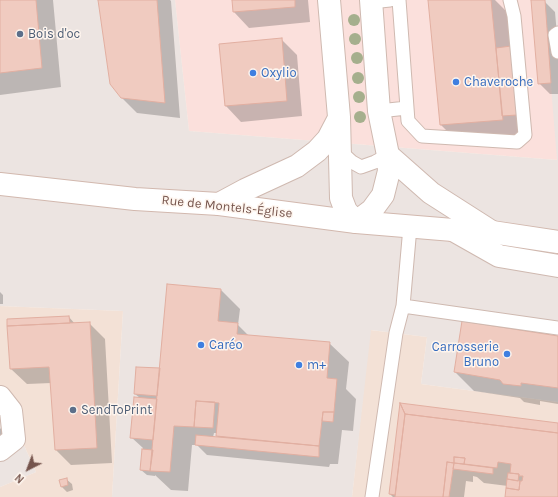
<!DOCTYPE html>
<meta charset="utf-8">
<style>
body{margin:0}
#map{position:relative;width:558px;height:497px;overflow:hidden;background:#fcf0e7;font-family:Karla,sans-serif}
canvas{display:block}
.north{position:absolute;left:8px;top:449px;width:40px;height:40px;-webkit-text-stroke:3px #fef5ee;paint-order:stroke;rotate:222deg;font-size:11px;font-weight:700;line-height:16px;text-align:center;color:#75544c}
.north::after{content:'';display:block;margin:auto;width:14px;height:18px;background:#75544c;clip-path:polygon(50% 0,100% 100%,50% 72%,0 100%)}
</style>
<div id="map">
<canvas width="558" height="497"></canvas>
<div class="north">N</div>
</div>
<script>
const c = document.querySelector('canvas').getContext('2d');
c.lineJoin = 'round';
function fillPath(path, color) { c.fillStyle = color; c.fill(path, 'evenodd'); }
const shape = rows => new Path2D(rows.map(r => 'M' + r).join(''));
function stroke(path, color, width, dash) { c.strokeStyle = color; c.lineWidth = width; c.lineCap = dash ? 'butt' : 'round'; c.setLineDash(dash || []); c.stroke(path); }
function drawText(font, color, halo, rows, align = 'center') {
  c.font = font + ' Karla,sans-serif'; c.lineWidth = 3; c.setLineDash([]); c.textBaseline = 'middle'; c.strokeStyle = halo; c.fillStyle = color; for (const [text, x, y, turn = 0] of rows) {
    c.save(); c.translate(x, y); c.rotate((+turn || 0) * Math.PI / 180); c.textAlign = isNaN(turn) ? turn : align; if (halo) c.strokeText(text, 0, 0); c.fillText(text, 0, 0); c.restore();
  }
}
fillPath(shape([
 [0,306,123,311,112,497,0,497,0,487,36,472,0,392],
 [370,330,427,337,421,384,558,402,558,497,352,497]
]), '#f3e1d6');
fillPath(shape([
 [175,0,544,0,558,160,189,131]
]), '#fbe0dc');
fillPath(shape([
 [0,0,175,0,189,131,557,160,544,0,558,0,558,402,421,384,427,337,371,330,352,497,112,497,123,311,0,306],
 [0,392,36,472,0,487]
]), '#ece4e1');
fillPath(shape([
 [0,0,53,0,61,87,0,95],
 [99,0,170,0,171,1,180,118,137,113,121,97],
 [233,0,308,0,310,22,249,28,234,12],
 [439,0,495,0,510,15,521,138,460,144,441,125],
 [544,1,555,12,558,46,558,94,550,94,539,83],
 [281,39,297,55,302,116,241,122,226,106,220,45],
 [221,290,240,309,238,325,249,336,329,343,349,362,346,389,356,399,353,431,342,430,338,464,330,464,329,467,207,455,197,445,192,445,188,491,171,490,155,475,155,476,147,475,141,470,143,448,131,437,140,398,135,394,159,369],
 [214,433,217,433,217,436,219,438,213,437],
 [0,292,3,295,3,304,0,304],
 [69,317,75,324,89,323,105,339,112,463,71,465,56,450,51,383,27,384,11,369],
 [558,337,558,404,540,401,540,405,524,402,520,398,474,391,455,372],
 [401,404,558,424,558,497,506,497,508,486,484,483,477,477,473,476,473,482,466,481,464,497,393,497,390,494],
 [0,428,5,434,0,438],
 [66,479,72,484,73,490,67,492,61,486]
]), '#0003');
const building = shape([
 [0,0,36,0,42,68,0,73,0,0],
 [98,0,157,0,165,103,121,98,110,84,98,0],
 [232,0,295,0,295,7,233,12,232,0],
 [428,0,491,0,503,120,440,125,428,0],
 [531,0,545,0,551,83,538,84,531,0],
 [282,38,287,101,225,106,219,44,282,38],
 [511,46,517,115,502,116,496,48,511,46],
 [167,284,221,289,218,321,238,323,237,334,330,342,327,378,337,379,334,412,323,412,319,446,216,436,219,403,196,401,194,427,174,426,170,472,150,471,167,284],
 [69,316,70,323,7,326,7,319,69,316],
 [462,321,558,336,558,388,521,383,521,386,503,384,500,380,454,372,462,321],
 [90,322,97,448,55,450,49,367,10,369,7,326,90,322],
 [136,367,160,368,157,396,134,394,136,367],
 [134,397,157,399,153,440,130,438,134,397],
 [196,401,215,402,213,428,194,427,196,401],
 [400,403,558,423,558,433,405,414,400,403],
 [400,403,405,414,395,495,389,494,400,403],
 [323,412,334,412,333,422,322,421,323,412],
 [405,414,558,433,558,497,505,497,506,488,519,490,520,481,522,481,523,476,519,476,519,474,510,473,511,464,498,462,497,468,464,464,465,458,454,457,454,463,447,462,443,497,395,497,405,414],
 [196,435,319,446,319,457,195,445,196,435],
 [142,449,153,450,150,471,140,470,142,449],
 [454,457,465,458,464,464,454,463,454,457],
 [447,462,454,463,449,497,443,497,447,462],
 [454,463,493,468,493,474,453,469,454,463],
 [508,473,519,474,518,481,507,479,508,473],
 [67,478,68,485,61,487,59,480,67,478],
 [507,479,520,481,519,490,506,488,507,479]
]);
fillPath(building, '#f0cbc0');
stroke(building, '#e2afa1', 1);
const service = shape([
 [399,0,408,121,422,136,517,142,525,135,514,16,510,0],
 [371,2,390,0],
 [558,33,555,35,558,52],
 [379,111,407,108],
 [340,151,352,162,361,167,375,162,388,155],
 [403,306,558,328],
 [372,497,396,333,403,306,410,227]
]);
const minor = shape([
 [329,0,339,117,341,198,346,211,356,222,372,210,383,195,389,171,388,155,379,111,371,0],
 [388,155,431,193,492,232],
 [219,204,245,190,297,166,317,151,328,139,339,118],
 [453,230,499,256,558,266],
 [0,397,11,411,14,439,0,450]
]);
const secondary = shape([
 [0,184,135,199,219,204,356,222,453,230,492,232,558,242]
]);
stroke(service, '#cfb9b0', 15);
stroke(minor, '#cfb9b0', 24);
stroke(secondary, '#d2b8ae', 24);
stroke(service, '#fff', 13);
stroke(minor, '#fff', 22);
stroke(secondary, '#fff', 22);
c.fillStyle = '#a5af8d';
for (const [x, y] of [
 [354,20],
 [355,39],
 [357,58],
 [358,78],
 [359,97],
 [360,117]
]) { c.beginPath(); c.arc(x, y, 6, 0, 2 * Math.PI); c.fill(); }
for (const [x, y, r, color] of [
 [20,34,4,"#5c6f8a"],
 [253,73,4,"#3f7fe0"],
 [456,82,4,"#3f7fe0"],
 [201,345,4,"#3f7fe0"],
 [507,354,4,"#3f7fe0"],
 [299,365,4,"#3f7fe0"],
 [73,410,4,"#5c6f8a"]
]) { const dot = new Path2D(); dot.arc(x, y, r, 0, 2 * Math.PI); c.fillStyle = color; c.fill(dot); stroke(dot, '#fef5ee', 1.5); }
drawText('13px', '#4e5e75', '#fef5ee', [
 ["Bois d'oc",28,34],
 ["SendToPrint",81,410]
], 'left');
drawText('13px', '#366cbe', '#fef5ee', [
 ["Oxylio",261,73],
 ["Chaveroche",464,82],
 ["Caréo",209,345],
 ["Carrosserie",499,347,"right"],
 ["Bruno",499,362,"right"],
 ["m+",307,365]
], 'left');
drawText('13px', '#75544c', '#fef5ee', [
 ["Rue de Montels-Église",227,207,6]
]);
</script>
